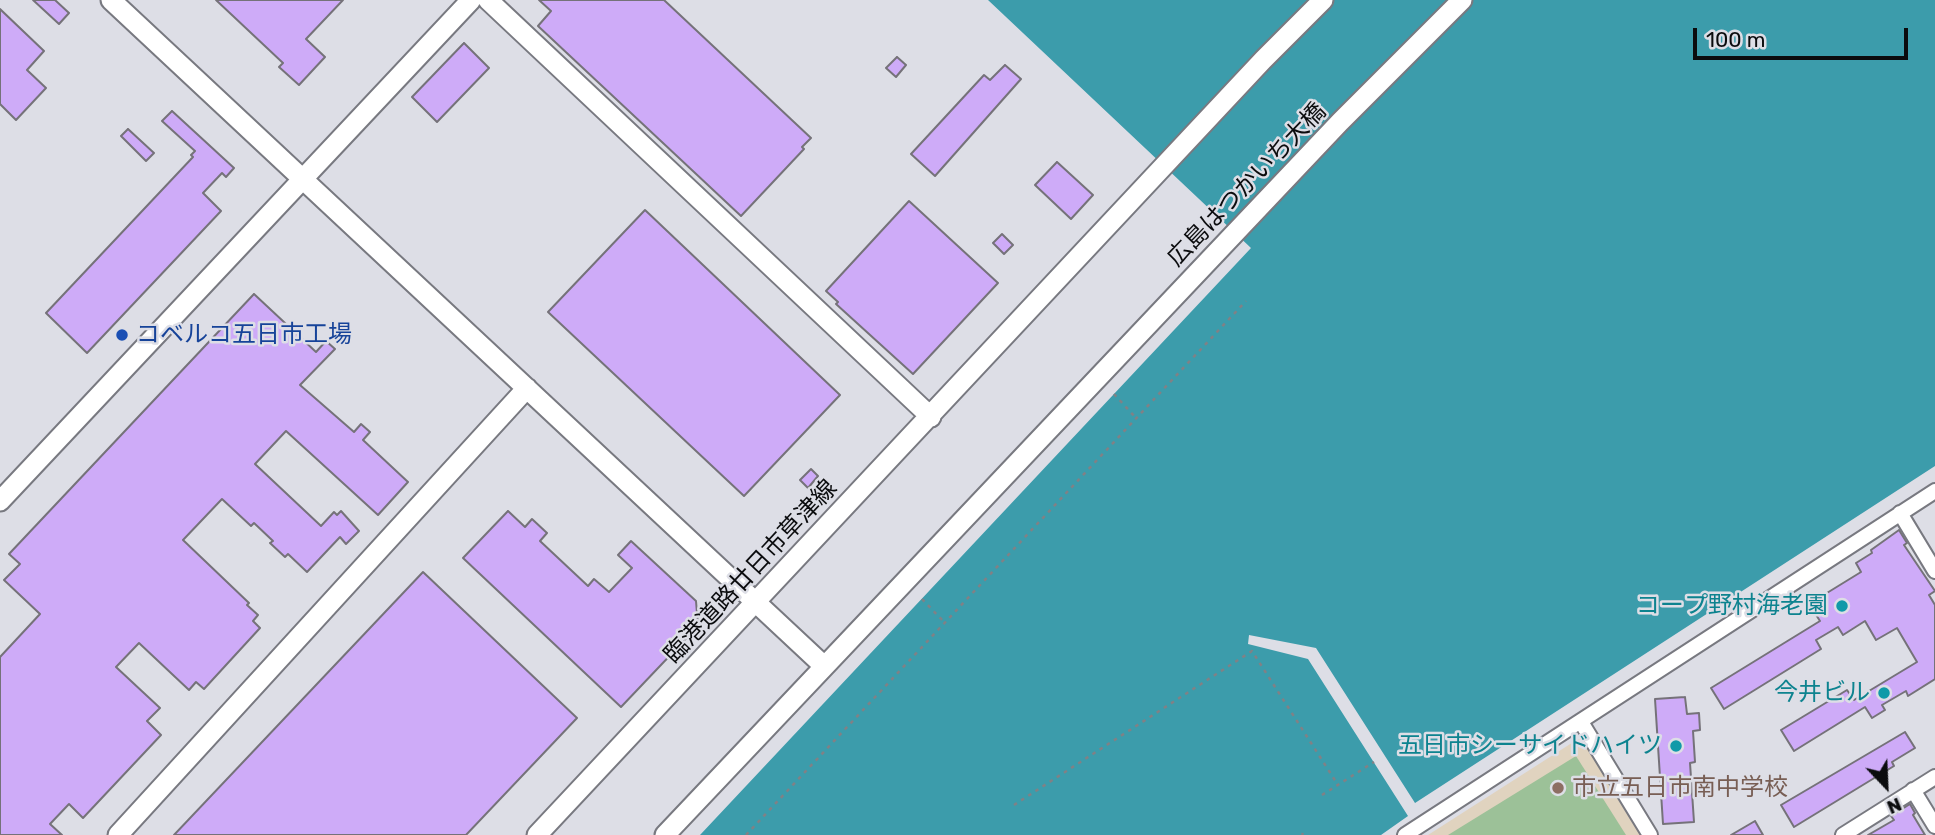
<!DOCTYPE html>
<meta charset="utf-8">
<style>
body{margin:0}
#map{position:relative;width:1935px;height:835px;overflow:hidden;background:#dddee6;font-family:Rubik,sans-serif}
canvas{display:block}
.north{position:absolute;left:1851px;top:751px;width:70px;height:70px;-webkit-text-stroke:5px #dddee6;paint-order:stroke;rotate:157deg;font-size:19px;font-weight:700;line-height:28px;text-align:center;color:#0b0c0e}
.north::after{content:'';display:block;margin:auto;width:24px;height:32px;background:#0b0c0e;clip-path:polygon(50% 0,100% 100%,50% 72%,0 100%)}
.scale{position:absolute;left:1693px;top:28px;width:215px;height:32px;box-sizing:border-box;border:4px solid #0b0c0e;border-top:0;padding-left:9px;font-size:21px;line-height:24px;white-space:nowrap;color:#0b0c0e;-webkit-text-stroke:5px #dddee6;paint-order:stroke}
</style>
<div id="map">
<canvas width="1935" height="835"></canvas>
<div class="north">N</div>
<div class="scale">100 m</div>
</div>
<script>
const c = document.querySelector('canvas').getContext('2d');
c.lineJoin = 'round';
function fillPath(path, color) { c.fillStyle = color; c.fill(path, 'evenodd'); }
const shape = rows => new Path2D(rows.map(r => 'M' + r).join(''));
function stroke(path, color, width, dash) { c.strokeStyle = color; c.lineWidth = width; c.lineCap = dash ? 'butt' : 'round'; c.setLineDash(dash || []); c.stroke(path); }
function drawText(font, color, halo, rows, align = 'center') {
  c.font = font + ' Rubik,"Noto Sans JP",sans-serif'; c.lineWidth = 5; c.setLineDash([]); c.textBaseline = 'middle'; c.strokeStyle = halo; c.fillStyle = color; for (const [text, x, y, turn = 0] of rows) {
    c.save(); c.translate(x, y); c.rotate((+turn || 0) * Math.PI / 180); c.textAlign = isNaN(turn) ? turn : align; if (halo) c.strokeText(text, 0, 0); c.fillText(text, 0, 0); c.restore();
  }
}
fillPath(shape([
 [1578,739,1585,740,1643,835,1428,835]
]), '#e0d3bf');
fillPath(shape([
 [1576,756,1626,835,1448,835]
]), '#9cc198');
fillPath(shape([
 [988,0,1935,0,1935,466,1415,803,1316,648,1249,635,1248,644,1308,659,1408,816,1381,835,700,835,1251,248]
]), '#3c9cab');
const building = shape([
 [33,0,55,0,69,13,59,24,33,0],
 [216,0,343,0,306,39,325,57,299,85,279,67,283,63,216,0],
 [539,0,664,0,811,138,802,147,804,149,741,216,538,26,551,11,539,0],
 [0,9,44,51,27,70,46,88,16,120,0,104,0,9],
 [464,43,489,68,437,122,412,97,464,43],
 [897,57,906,65,896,77,886,68,897,57],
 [1005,65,1021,79,935,176,911,154,984,75,990,80,1005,65],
 [172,111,234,168,226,177,222,173,203,193,221,211,87,353,46,313,193,157,191,155,195,151,162,121,172,111],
 [128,129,154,153,146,161,121,136,128,129],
 [1057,162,1093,195,1071,219,1035,185,1057,162],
 [909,201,998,283,913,374,836,304,838,302,826,291,909,201],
 [645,210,840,395,744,496,548,312,645,210],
 [1002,234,1013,245,1004,254,993,243,1002,234],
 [254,294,316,352,326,341,335,349,300,385,354,432,361,424,370,432,363,440,408,482,378,515,286,431,255,464,321,526,334,512,337,515,341,511,359,531,346,544,340,537,307,572,288,554,285,557,270,543,273,541,254,523,251,526,222,499,183,540,249,603,247,605,258,615,253,621,260,628,204,689,196,682,189,690,139,643,116,667,160,708,147,721,161,735,83,818,69,804,50,824,62,835,0,835,0,657,40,614,4,580,20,564,9,554,254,294],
 [811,469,818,476,808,488,800,480,811,469],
 [508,511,525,527,532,519,547,533,540,541,588,586,594,579,609,592,632,568,618,555,631,541,696,601,698,626,621,707,463,558,508,511],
 [1899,530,1907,543,1904,545,1935,591,1929,595,1935,605,1935,679,1908,696,1906,691,1882,705,1885,710,1872,718,1865,707,1794,751,1781,730,1847,690,1854,700,1917,662,1897,628,1876,640,1865,621,1843,635,1838,627,1816,640,1821,649,1724,709,1711,688,1820,621,1809,604,1861,572,1856,563,1872,553,1871,550,1899,530],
 [423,572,577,718,466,835,174,835,423,572],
 [1685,697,1687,714,1699,713,1700,730,1693,731,1695,762,1690,763,1694,822,1663,824,1655,699,1685,697],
 [1905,732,1915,748,1892,762,1894,766,1794,827,1781,805,1905,732],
 [1910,804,1915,813,1913,815,1925,835,1868,835,1894,820,1891,816,1910,804],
 [1755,821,1763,835,1731,835,1755,821]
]);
fillPath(building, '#ceabf8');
stroke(building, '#757279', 2);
const street = shape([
 [1900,513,1935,571],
 [1581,722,1650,835],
 [1913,790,1935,826],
 [1405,835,1935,491],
 [1843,835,1935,777]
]);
const secondary = shape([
 [111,0,824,666],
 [488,0,931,417],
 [0,501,471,0],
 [118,835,527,388],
 [537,835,1263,60,1323,0],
 [665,835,1340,122,1462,0]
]);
stroke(street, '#787980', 18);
stroke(secondary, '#787980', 23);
stroke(shape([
 [1114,394,1136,418],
 [922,599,945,623],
 [1322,795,1374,762],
 [1014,805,1252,651,1338,785],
 [746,835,1246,301],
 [1302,835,1303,833]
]), '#808186', 2.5, [3.5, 5]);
stroke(street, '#fff', 14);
stroke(secondary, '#fff', 19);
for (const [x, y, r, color] of [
 [122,335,7,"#1a4fb4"],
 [1842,606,7,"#0f9aa8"],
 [1884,693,7,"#0f9aa8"],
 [1676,746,7,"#0f9aa8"],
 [1558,788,7,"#8d6e63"]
]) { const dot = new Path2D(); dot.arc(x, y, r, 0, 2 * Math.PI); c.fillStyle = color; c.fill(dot); stroke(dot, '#dddee6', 2.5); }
drawText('24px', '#0b0c0e', '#dddee6', [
 ["広島はつかいち大橋",1247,185,-46],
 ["臨港道路廿日市草津線",751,572,-47]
]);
drawText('24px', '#164399', '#dddee6', [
 ["コベルコ五日市工場",136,335]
], 'left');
drawText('24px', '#0d838f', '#dddee6', [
 ["コープ野村海老園",1828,606],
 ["今井ビル",1870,693],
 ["五日市シーサイドハイツ",1662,746]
], 'right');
drawText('24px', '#785e54', '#dddee6', [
 ["市立五日市南中学校",1572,788]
], 'left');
</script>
